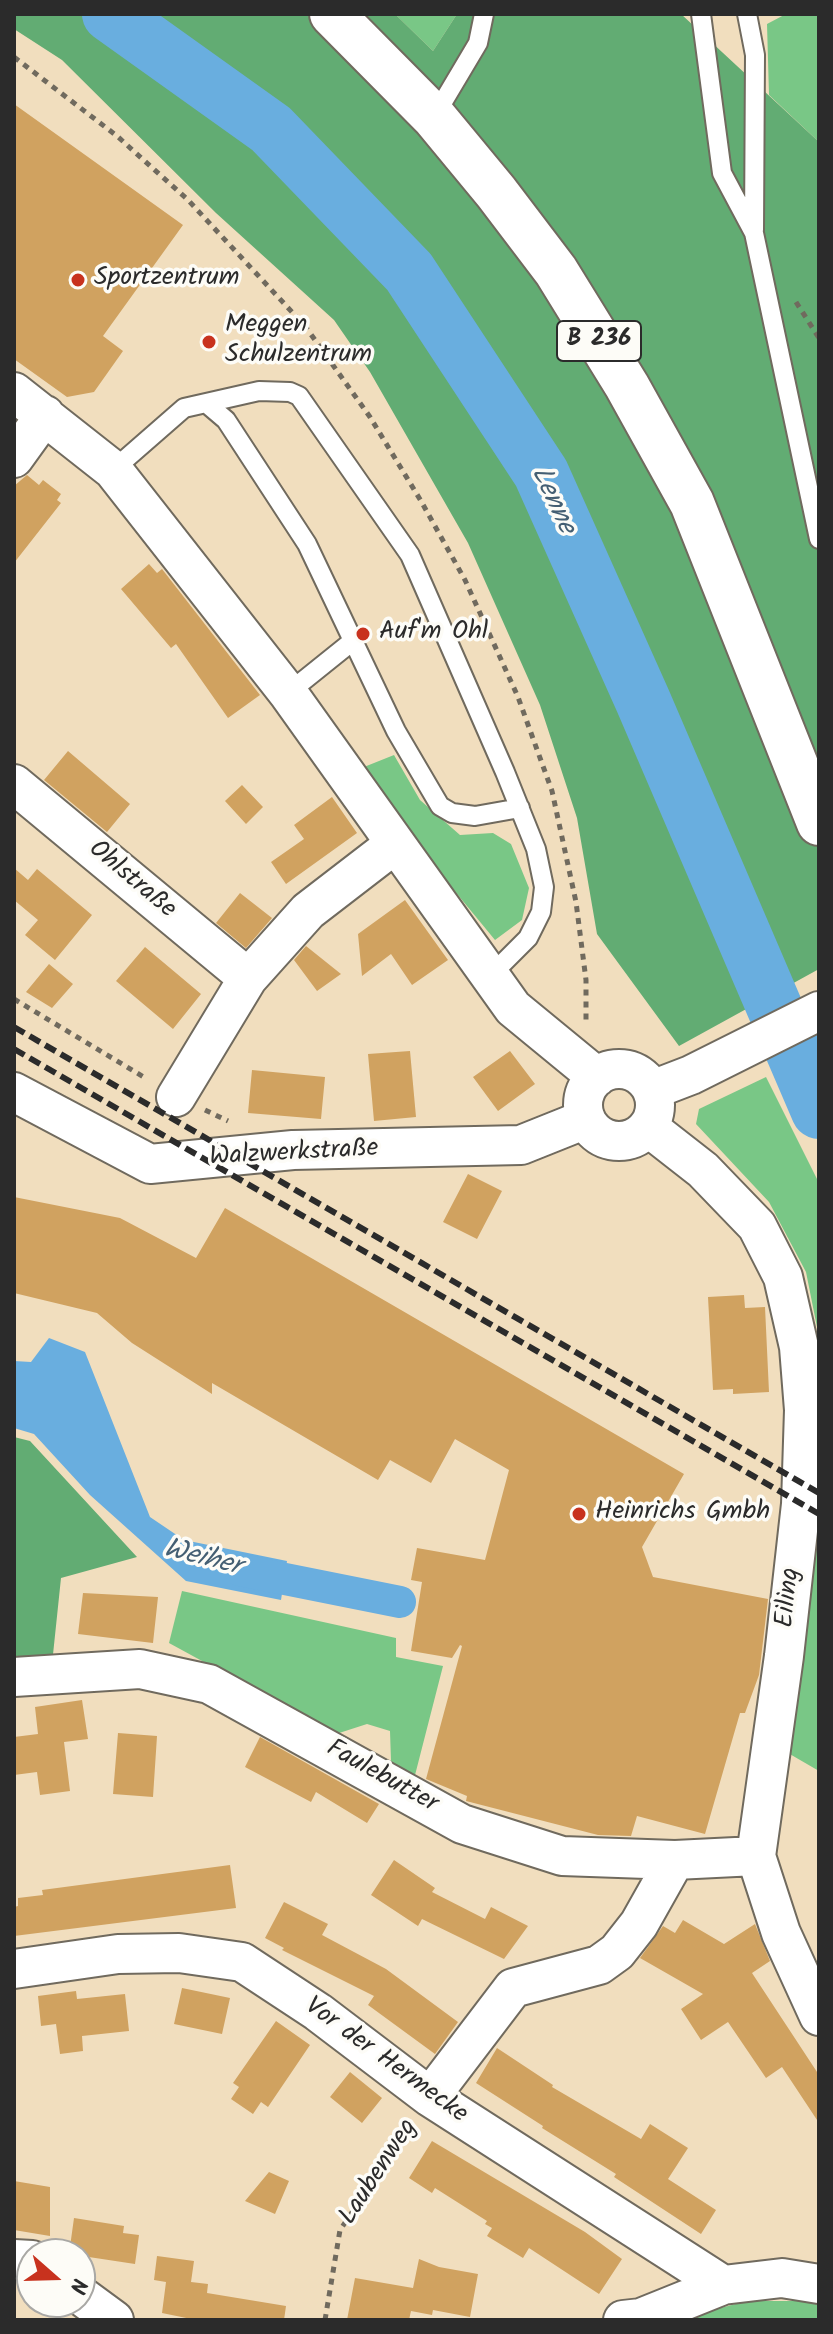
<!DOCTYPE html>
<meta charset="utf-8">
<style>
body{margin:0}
#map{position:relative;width:833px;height:2334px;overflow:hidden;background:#f1debe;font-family:Kalam,sans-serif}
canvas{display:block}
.frame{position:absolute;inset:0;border:16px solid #2b2b2b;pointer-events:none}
.north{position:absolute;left:16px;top:2238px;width:80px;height:80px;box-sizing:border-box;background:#fdfcf7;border:2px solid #a9a8a5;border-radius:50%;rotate:110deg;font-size:22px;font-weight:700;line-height:32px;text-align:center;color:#2b2b2b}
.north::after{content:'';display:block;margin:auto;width:28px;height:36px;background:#c8321e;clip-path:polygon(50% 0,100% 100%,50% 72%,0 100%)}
</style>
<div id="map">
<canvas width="833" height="2334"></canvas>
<div class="frame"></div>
<div class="north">N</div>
</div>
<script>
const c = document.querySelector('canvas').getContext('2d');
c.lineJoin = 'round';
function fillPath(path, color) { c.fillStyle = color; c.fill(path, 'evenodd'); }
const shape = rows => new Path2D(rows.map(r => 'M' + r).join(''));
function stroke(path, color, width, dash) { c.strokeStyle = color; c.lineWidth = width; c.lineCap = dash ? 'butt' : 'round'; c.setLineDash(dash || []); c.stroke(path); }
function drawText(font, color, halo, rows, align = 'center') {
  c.font = font + ' Kalam,sans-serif'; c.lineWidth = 7; c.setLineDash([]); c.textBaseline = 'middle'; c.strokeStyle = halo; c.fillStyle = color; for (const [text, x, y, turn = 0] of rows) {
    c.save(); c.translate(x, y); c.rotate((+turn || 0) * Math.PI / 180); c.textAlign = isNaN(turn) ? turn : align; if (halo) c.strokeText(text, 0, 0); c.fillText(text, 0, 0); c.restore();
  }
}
fillPath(shape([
 [395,14,457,14,433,51],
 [786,14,819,14,819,142,769,95,767,24],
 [394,755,420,800,460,835,493,833,511,844,529,888,522,920,495,940,420,849,364,767],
 [766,1077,819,1183,819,1337,806,1272,769,1202,696,1124,699,1109],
 [813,1535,819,1538,819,1771,788,1753],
 [182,1591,396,1638,396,1657,443,1666,414,1779,391,1761,390,1731,367,1724,336,1734,169,1643],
 [747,2301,806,2301,819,2305,819,2320,675,2320]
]), '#79c786');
fillPath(shape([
 [14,14,395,14,433,51,457,14,681,14,819,142,819,969,679,1046,597,934,577,818,540,705,468,543,370,372,334,320,216,213,62,60,14,29],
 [14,1437,30,1441,137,1557,61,1578,52,1664,14,1665]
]), '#62ac73');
fillPath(shape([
 [49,1338,85,1352,150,1517,184,1540,287,1561,281,1600,186,1581,90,1495,34,1434,14,1428,14,1361,31,1362]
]), '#69aedf');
stroke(shape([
 [240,1570,400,1602]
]), '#69aedf', 32);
stroke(shape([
 [110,14,271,129,409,272,541,473,643,701,819,1111]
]), '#69aedf', 56);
fillPath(shape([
 [14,104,183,225,103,336,123,351,94,392,67,397,14,359],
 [27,475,39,485,43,480,61,494,57,500,61,503,14,563,14,486],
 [149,564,157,573,162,569,260,695,228,718,176,644,171,648,121,589],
 [68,751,130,804,107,832,44,780],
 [242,785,263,807,246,824,225,801],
 [332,797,357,833,286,884,271,862,304,839,294,825],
 [14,868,28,880,37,869,92,915,55,960,25,935,38,920,14,900],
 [240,893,272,918,246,948,216,923],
 [405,900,448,960,412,985,391,954,362,976,358,934],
 [306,946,341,974,317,991,294,960],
 [145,947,201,994,173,1029,116,981],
 [49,964,73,984,52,1008,26,992],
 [410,1051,416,1117,374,1121,368,1054],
 [510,1051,535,1084,498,1111,473,1077],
 [252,1070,325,1077,321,1119,248,1113],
 [468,1174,502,1191,477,1239,443,1222],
 [14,1197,120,1218,196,1258,225,1208,684,1474,642,1547,653,1577,768,1599,759,1675,745,1713,740,1713,705,1834,637,1816,631,1836,598,1835,466,1801,467,1796,426,1779,462,1646,460,1645,452,1658,411,1651,422,1582,411,1580,417,1548,485,1560,509,1470,455,1439,431,1483,390,1460,378,1480,212,1383,212,1394,132,1343,97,1313,14,1293],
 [744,1295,745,1308,765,1307,769,1392,733,1394,733,1389,713,1390,708,1297],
 [83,1593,158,1597,153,1643,78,1634],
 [82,1700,88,1739,64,1742,70,1791,40,1795,37,1772,14,1775,14,1737,38,1734,35,1707],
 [118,1733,157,1736,153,1797,113,1794],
 [260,1737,379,1804,367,1823,316,1792,311,1802,245,1767],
 [394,1860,435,1888,432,1892,485,1919,491,1907,528,1926,504,1959,422,1919,418,1926,371,1895],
 [230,1865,236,1908,14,1936,14,1907,18,1906,18,1898,43,1895,42,1890],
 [284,1902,328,1924,322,1935,386,1969,458,2022,435,2054,368,2005,374,1996,282,1950,284,1948,265,1938],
 [683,1920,724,1944,755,1924,770,1961,752,1973,819,2075,819,2123,782,2067,766,2078,728,2022,701,2040,681,2009,703,1994,640,1958,663,1926,675,1933],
 [182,1988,230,1998,222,2034,174,2024],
 [76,1991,77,1999,125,1994,129,2031,82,2036,83,2051,60,2054,56,2024,41,2026,38,1996],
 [276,2021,310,2045,268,2107,261,2102,253,2114,231,2099,239,2087,233,2083],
 [497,2048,553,2085,552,2087,641,2139,650,2124,688,2148,668,2179,716,2210,701,2234,614,2177,616,2174,542,2128,543,2126,476,2083],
 [350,2072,382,2098,362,2123,330,2097],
 [432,2141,585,2232,622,2259,599,2294,529,2248,523,2258,487,2236,492,2228,485,2224,487,2221,435,2188,432,2193,409,2178],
 [269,2172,289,2181,275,2214,245,2201],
 [14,2181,50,2187,50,2236,14,2230],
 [74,2218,124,2226,123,2233,139,2235,135,2264,69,2254],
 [157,2256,194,2261,191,2282,208,2284,207,2293,286,2306,284,2320,196,2320,162,2313,166,2282,154,2280],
 [419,2259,439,2267,478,2274,470,2317,433,2310,432,2315,411,2311,409,2320,347,2320,355,2278,413,2288]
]), '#d0a260');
const service = shape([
 [701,14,722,173,754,233,819,539],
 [747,14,755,55,754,230],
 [434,117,478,43,484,14],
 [206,403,226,420,307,544,396,731,440,806,452,813,475,816,520,808],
 [113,470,184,408,259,391,290,392,299,396,410,555,505,772,536,849,544,887,541,912,528,938,489,977],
 [288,693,354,640]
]);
const minor = shape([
 [14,392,113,470,288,693,513,1008,597,1077],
 [14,458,45,415],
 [14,784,248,978],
 '583 1105a36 36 0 1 1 72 0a36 36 0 1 1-72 0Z',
 [652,1090,691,1075,819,1011],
 [14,1092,150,1164,293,1150,521,1145,586,1119],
 [176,1097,248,978,308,911,395,844],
 [648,1127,703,1170,757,1226,783,1277,799,1347,804,1410,801,1504,784,1656,756,1856,781,1933,819,2016],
 [14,1677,140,1669,209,1684,462,1824,562,1856,675,1860,756,1856],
 [14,1969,118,1954,179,1953,242,1962,318,2012,430,2097,723,2285],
 [430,2097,513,1988,599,1965,617,1952,639,1924,675,1860],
 [14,2259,32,2260],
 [80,2295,114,2320],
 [623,2320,641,2318,723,2285,782,2278,819,2284]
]);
const primary = shape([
 [332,14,434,117,496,192,556,271,627,386,692,503,819,823]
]);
stroke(service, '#706a5e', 22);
stroke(minor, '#706a5e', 42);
stroke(primary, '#706a5e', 48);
stroke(shape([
 [14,57,117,136,188,200,305,326,370,417,421,501,465,580,518,697,552,791,576,902,586,980,586,1023],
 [796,302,819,338],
 [14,999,147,1079],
 [205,1110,228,1121],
 [325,2320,340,2230,412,2124]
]), '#706a5e', 5, [6, 6]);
stroke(service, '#fff', 18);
stroke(minor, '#fff', 38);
stroke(primary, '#fff', 44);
stroke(shape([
 [14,1027,819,1493],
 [14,1049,819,1514]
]), '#2b2b2b', 6, [12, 6]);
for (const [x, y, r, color] of [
 [78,280,8,"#c8321e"],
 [209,342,8,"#c8321e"],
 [363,634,8,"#c8321e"],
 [579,1514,8,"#c8321e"]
]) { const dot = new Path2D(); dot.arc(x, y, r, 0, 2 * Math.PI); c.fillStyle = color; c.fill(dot); stroke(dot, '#fdfcf7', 3); }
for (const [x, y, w] of [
 [599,341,84]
]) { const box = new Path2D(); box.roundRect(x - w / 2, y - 20, w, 40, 6); c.fillStyle = '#fdfcf7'; c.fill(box); stroke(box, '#2b2b2b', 2); }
drawText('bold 24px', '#2b2b2b', null, [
 ["B 236",599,341]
]);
drawText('26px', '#2b2b2b', '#fdfcf7', [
 ["Sportzentrum",94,280],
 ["Meggen",225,327],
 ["Schulzentrum",225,357],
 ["Auf'm Ohl",379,634],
 ["Heinrichs Gmbh",595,1514]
], 'left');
drawText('26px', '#2b2b2b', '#fdfcf7', [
 ["Ohlstraße",131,881,40],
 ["Walzwerkstraße",294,1155,-3],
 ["Eiling",790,1598,-84],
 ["Faulebutter",381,1778,29],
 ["Vor der Hermecke",385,2062,36],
 ["Laubenweg",380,2173,-57]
]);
drawText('italic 28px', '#445f73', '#fdfcf7', [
 ["Lenne",551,501,65],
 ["Weiher",202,1560,14]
]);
</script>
